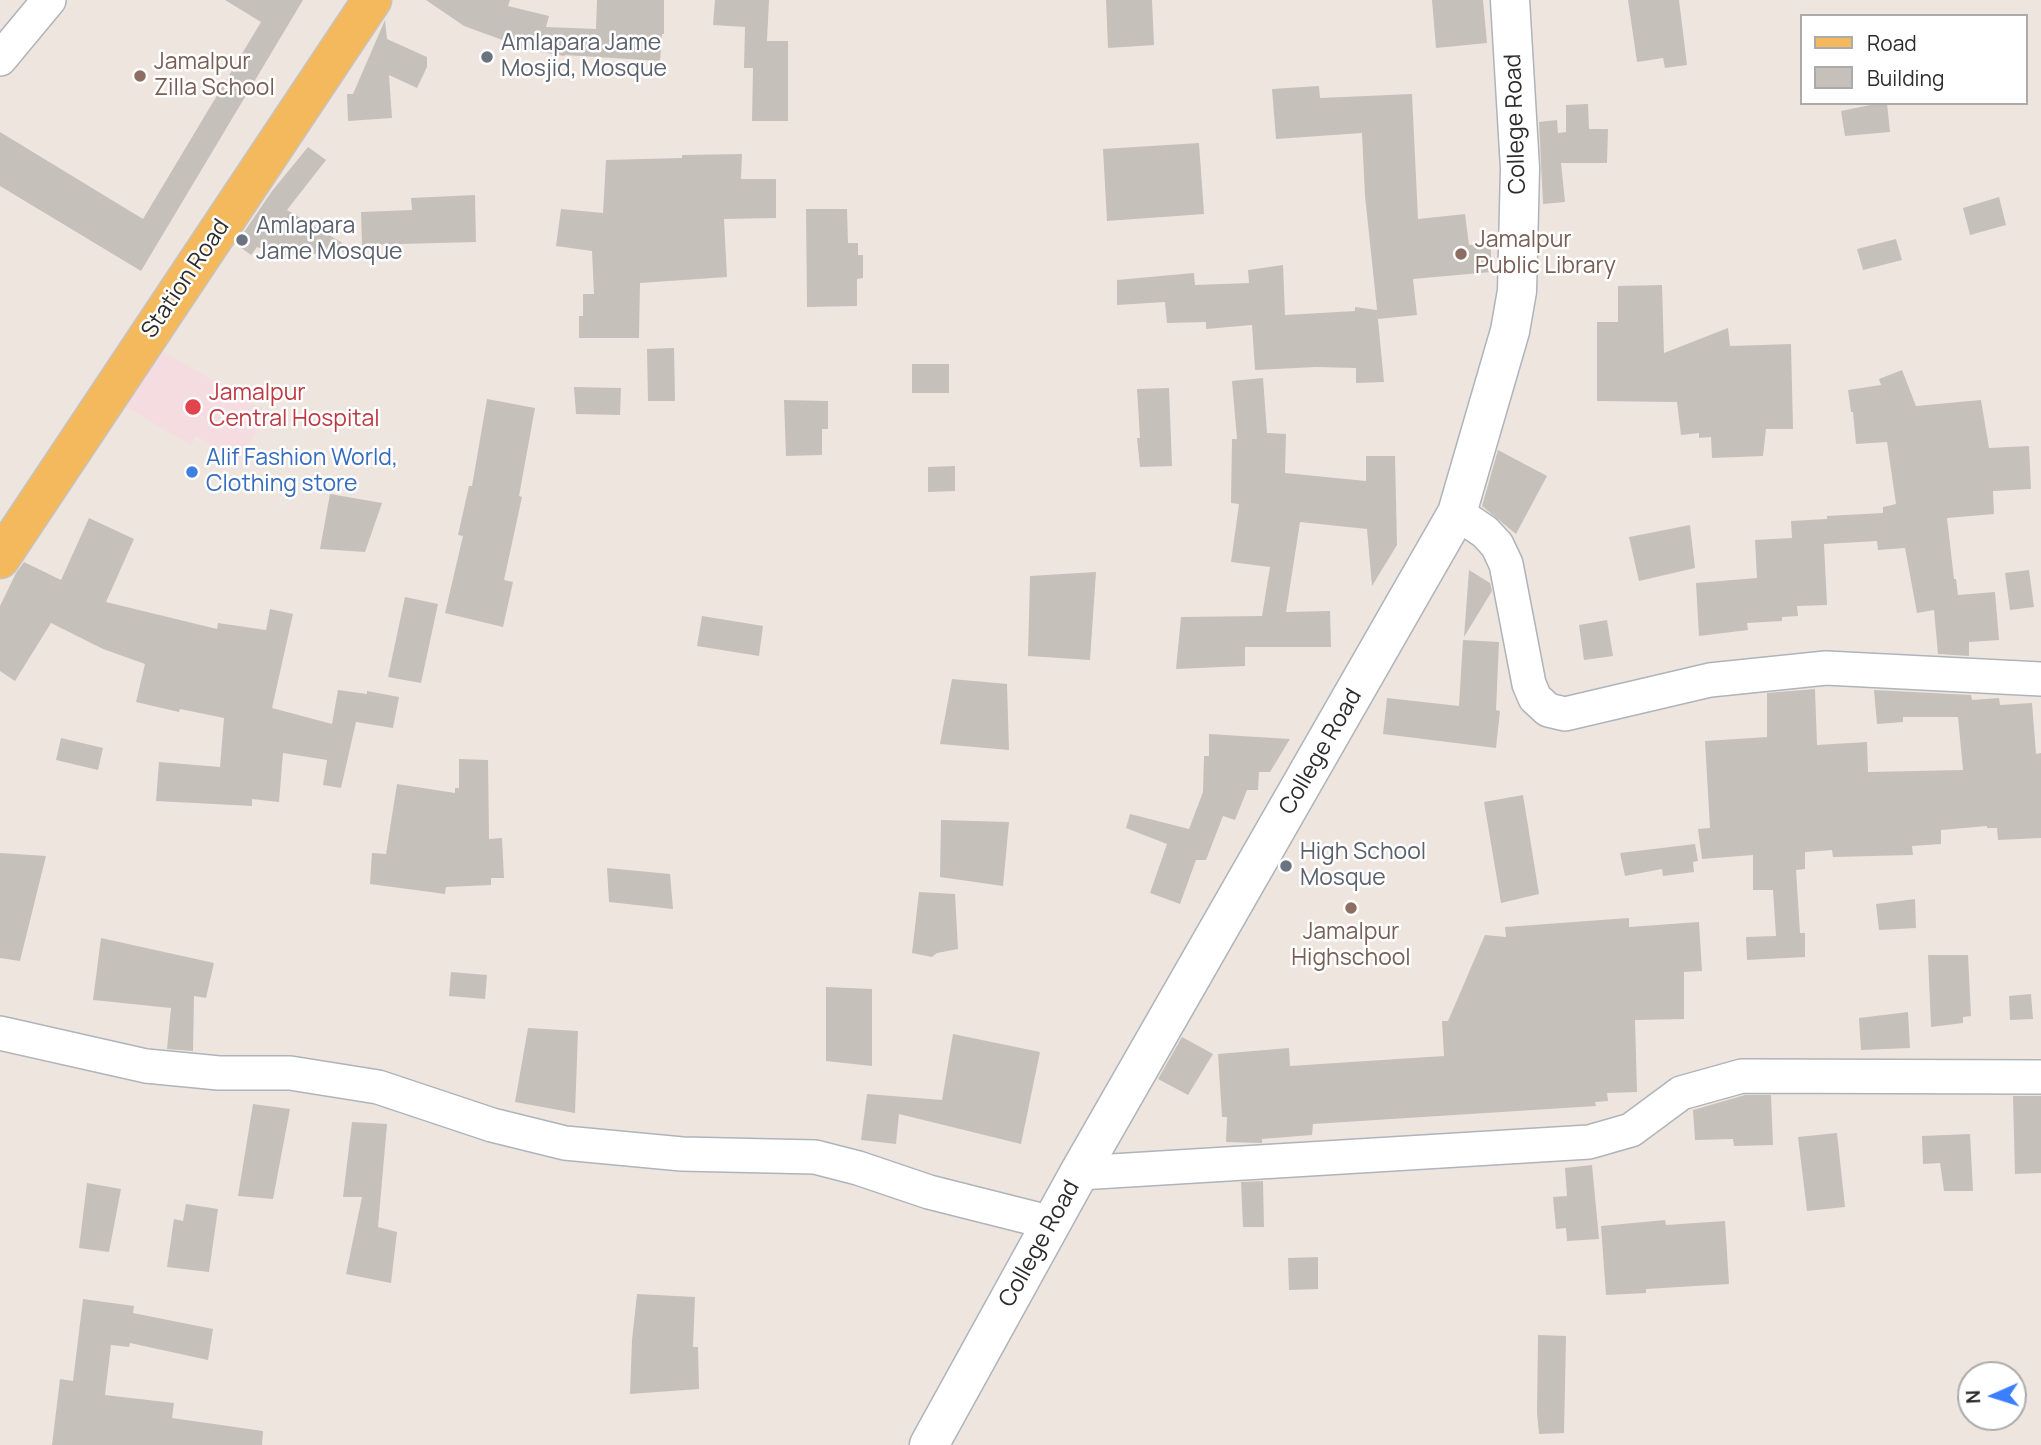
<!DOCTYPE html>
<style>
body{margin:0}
#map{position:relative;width:2041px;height:1445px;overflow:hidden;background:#eee5de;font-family:Manrope,sans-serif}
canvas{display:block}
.legend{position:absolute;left:1800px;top:14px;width:228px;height:91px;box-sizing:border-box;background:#fff;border:2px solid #ababab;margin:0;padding:9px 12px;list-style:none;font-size:21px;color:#2c2c2c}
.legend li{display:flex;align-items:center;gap:14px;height:35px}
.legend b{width:35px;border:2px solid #ababab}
.north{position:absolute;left:1957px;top:1361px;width:70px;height:70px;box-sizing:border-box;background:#fff;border:2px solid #ababab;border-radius:50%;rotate:267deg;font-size:19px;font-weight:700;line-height:28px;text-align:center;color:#2c2c2c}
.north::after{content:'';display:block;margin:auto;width:24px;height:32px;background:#3c7ffe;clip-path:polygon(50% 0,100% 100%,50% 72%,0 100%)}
</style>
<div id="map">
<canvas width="2041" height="1445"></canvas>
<ul class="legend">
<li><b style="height:9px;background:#f4b95d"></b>Road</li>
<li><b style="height:19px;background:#c6c0ba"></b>Building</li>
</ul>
<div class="north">N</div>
</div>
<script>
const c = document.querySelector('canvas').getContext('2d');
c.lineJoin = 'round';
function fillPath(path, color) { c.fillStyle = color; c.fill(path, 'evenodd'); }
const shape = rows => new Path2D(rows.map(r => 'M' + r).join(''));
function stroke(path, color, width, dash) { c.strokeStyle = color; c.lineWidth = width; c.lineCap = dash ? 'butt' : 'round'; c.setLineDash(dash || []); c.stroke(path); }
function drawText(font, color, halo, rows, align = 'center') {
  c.font = font + ' Manrope,sans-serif'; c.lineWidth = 5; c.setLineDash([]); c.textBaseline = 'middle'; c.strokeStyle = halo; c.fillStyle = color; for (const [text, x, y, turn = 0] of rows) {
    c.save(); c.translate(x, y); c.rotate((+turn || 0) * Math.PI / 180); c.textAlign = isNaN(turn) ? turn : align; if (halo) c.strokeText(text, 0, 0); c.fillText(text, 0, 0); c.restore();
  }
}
fillPath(shape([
 [152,345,267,412,239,461,196,436,191,445,119,403]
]), '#f5dce1');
fillPath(shape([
 [225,0,303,0,141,271,0,186,0,132,143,219,261,22],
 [426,0,510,0,508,6,549,16,546,27,596,29,597,0,664,0,664,34,662,34,660,61,565,55,564,56,507,46,508,42,464,26],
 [715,0,769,0,767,41,788,41,788,121,752,121,753,68,744,68,745,27,713,25],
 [1106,0,1152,0,1154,45,1108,48],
 [1432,0,1483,0,1487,43,1436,48],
 [1628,0,1679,0,1687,65,1665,68,1663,58,1637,62],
 [385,20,387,39,427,57,427,67,417,88,389,75,392,118,348,121,347,94,353,94],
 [1319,86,1320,98,1412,94,1418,219,1465,214,1469,245,1491,244,1491,272,1413,279,1417,315,1378,319,1365,196,1362,133,1276,139,1272,89],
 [1887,103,1890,132,1845,136,1841,111,1875,104],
 [1588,104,1589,129,1608,129,1607,163,1561,163,1565,202,1543,204,1539,122,1557,120,1558,133,1566,132,1566,105],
 [1199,143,1204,214,1107,221,1103,149],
 [308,147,326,160,287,210,356,251,285,256,257,247,251,255,236,244,272,191],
 [742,154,741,179,776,179,776,218,724,219,727,277,640,283,639,338,579,338,579,316,583,316,583,294,594,294,592,251,556,246,561,209,603,213,606,160,682,158,682,155],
 [475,195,476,242,362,245,361,212,412,210,411,198],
 [1999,197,2006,225,1970,235,1963,208],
 [806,209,847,209,848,243,858,243,858,255,863,255,863,278,857,279,857,306,807,307],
 [1896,239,1902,260,1863,270,1857,249],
 [1283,265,1285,315,1355,311,1355,307,1377,310,1384,382,1356,383,1356,368,1316,367,1255,370,1252,325,1206,329,1206,322,1167,323,1165,302,1117,305,1117,280,1194,273,1195,285,1249,283,1248,270],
 [1662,285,1664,353,1728,328,1730,346,1791,344,1793,429,1766,429,1763,456,1712,458,1711,437,1699,438,1699,433,1681,435,1677,402,1597,401,1597,322,1618,322,1618,286],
 [674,348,675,401,648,401,647,349],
 [912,364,949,364,949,393,912,393],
 [1902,370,1916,406,1981,400,1989,448,2029,446,2031,489,1993,491,1994,514,1947,518,1954,579,1956,579,1958,595,1995,592,1999,640,1969,642,1969,656,1938,654,1934,610,1917,613,1905,548,1878,550,1877,541,1824,544,1827,605,1797,606,1798,616,1782,617,1782,621,1747,623,1748,630,1699,636,1696,583,1757,578,1755,540,1792,538,1791,521,1827,519,1827,516,1883,513,1883,507,1896,504,1887,442,1856,444,1853,412,1851,412,1848,390,1881,385,1879,379],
 [1263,378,1267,433,1286,434,1285,473,1366,481,1366,456,1395,456,1397,545,1372,586,1367,529,1300,522,1286,612,1330,611,1331,647,1245,647,1245,666,1176,669,1181,617,1262,616,1270,567,1231,562,1239,504,1231,503,1232,439,1237,439,1232,381],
 [574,387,621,388,620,415,576,414],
 [1169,388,1172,466,1140,467,1137,438,1140,438,1137,389],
 [487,399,535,408,519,496,522,497,504,580,513,582,503,627,445,613,463,536,458,535,469,486,472,486],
 [784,400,828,401,828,429,822,429,822,455,786,456],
 [1498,450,1547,476,1516,534,1482,506],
 [955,466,955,491,928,492,928,467],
 [330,494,382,503,365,552,320,549],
 [89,518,134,539,106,602,217,629,218,623,266,630,270,609,293,614,272,708,332,724,338,690,367,694,367,691,399,697,393,728,356,722,341,788,323,785,327,760,283,753,279,802,252,799,252,806,156,801,159,762,220,767,224,718,180,709,179,712,136,702,145,664,103,649,51,623,15,681,0,671,0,606,16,573,24,562,61,580],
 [1690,525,1695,568,1639,581,1629,537],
 [1469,570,1490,583,1492,591,1464,637],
 [2029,570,2034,607,2010,610,2005,573],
 [1096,572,1090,660,1028,656,1030,576],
 [405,597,438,604,421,683,388,677],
 [702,616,763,626,759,656,697,646],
 [1607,620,1613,656,1584,660,1579,625],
 [1463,640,1499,642,1496,710,1500,711,1496,748,1383,734,1387,698,1459,706],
 [952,679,1007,684,1009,750,940,744],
 [1815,689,1817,745,1867,742,1868,772,1963,770,1958,717,1903,717,1903,722,1877,724,1874,690,1971,695,1972,700,1999,698,2000,705,2032,703,2036,754,2041,753,2041,838,1998,840,1997,828,1987,828,1987,826,1941,830,1941,844,1912,846,1913,855,1833,857,1832,850,1805,852,1805,869,1796,870,1800,933,1805,933,1805,957,1747,960,1746,937,1776,936,1773,890,1753,890,1753,855,1702,859,1698,829,1710,828,1705,741,1767,737,1767,693],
 [1209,734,1290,739,1270,772,1259,772,1258,790,1247,790,1235,820,1223,816,1206,860,1196,860,1180,904,1150,893,1167,844,1126,828,1130,814,1189,829,1203,792,1204,756,1209,756],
 [61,738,103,748,98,770,56,760],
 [459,759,488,760,489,839,502,838,504,878,491,878,491,885,446,887,445,894,370,884,372,853,386,854,397,784,455,793,455,788,459,788],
 [1523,795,1539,894,1501,903,1484,802],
 [941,820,1009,822,1003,886,940,877],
 [1695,844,1698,861,1693,862,1694,872,1663,876,1662,869,1625,876,1620,853],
 [0,853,46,856,20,961,0,958],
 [607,868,670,874,673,909,609,902],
 [919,892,955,894,958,949,937,953,932,957,912,953],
 [1915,899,1916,928,1879,930,1876,904],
 [1629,918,1629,927,1699,922,1702,971,1684,972,1684,1019,1635,1020,1637,1092,1607,1093,1608,1101,1595,1102,1596,1106,1313,1124,1312,1135,1262,1139,1262,1143,1226,1142,1227,1117,1222,1117,1218,1054,1289,1048,1290,1066,1444,1056,1442,1021,1448,1021,1485,935,1506,937,1505,927],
 [101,938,214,963,206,998,194,996,193,1051,167,1049,171,1008,93,1000],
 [1928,955,1968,955,1971,1016,1963,1017,1963,1023,1931,1027],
 [451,972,487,975,485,999,449,996],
 [826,987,872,989,872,1066,826,1061],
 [2031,994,2033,1019,2010,1020,2009,996],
 [1908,1012,1910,1048,1861,1050,1859,1018],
 [528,1028,578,1031,575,1113,515,1102],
 [953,1034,1040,1052,1021,1144,899,1114,896,1144,861,1140,867,1094,942,1100],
 [1182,1037,1213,1054,1188,1095,1158,1079],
 [1745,1095,1771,1095,1773,1145,1734,1146,1733,1139,1695,1140,1693,1110],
 [2013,1096,2041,1096,2041,1173,2015,1174],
 [253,1104,290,1109,273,1199,238,1196],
 [352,1122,387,1124,378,1227,397,1232,391,1283,346,1274,362,1197,343,1197],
 [1837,1133,1845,1207,1807,1211,1798,1137],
 [1970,1134,1973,1191,1944,1191,1940,1163,1923,1164,1922,1136],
 [1592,1165,1599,1239,1567,1241,1566,1228,1556,1229,1553,1197,1567,1196,1565,1168],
 [1263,1181,1264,1227,1243,1227,1241,1182],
 [87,1183,121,1189,109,1252,79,1248],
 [186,1204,218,1209,209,1272,167,1267,174,1219,183,1221],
 [1665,1220,1666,1225,1725,1221,1729,1284,1646,1289,1646,1293,1606,1295,1601,1226],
 [1318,1257,1318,1289,1289,1290,1288,1258],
 [637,1294,695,1297,693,1347,698,1347,699,1389,630,1394,632,1340],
 [83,1299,134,1306,133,1313,213,1329,208,1360,130,1343,129,1347,111,1345,105,1395,174,1403,172,1418,263,1431,262,1445,52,1445,60,1379,73,1381],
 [1538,1335,1566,1336,1564,1433,1539,1434,1537,1413]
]), '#c6c0ba');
const street = shape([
 [0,59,49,0],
 [1457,513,1485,532,1497,545,1506,564,1529,684,1535,698,1548,710,1565,714,1710,680,1826,668,2041,679],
 [0,1033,146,1066,219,1073,290,1073,378,1087,492,1125,565,1143,682,1154,815,1157,858,1168,929,1192,1052,1223],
 [1079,1173,1589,1142,1631,1130,1681,1093,1742,1076,2041,1077]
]);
const secondary = shape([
 [929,1445,1079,1173,1457,513,1510,331,1517,291,1520,168,1510,0]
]);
const primary = shape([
 [0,559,372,0]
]);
stroke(street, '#aeb4bc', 36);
stroke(secondary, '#aeb4bc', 41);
stroke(primary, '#c4c4c4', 41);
stroke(street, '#fff', 33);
stroke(secondary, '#fff', 38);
stroke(primary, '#f4b95d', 38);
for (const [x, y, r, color] of [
 [487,57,7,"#6b7280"],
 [140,76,7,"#8d6e63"],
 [242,240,7,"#6b7280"],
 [1461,254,7,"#8d6e63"],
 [193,407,9,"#e0444e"],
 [192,472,7,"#3f7fe0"],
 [1286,866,7,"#6b7280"],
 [1351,908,7,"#8d6e63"]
]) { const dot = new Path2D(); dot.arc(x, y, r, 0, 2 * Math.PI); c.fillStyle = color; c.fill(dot); stroke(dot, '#fff', 2.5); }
drawText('23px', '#5b616d', '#fff', [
 ["Amlapara Jame",501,44],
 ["Mosjid, Mosque",501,70],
 ["Amlapara",256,227],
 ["Jame Mosque",256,253],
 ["High School",1300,853],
 ["Mosque",1300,879]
], 'left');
drawText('23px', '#785e54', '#fff', [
 ["Jamalpur",154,63],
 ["Zilla School",154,89],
 ["Jamalpur",1475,241],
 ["Public Library",1475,267],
 ["Jamalpur",1351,933,"center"],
 ["Highschool",1351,959,"center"]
], 'left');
drawText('23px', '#2c2c2c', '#fff', [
 ["College Road",1516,124,-92],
 ["Station Road",186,279,-56],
 ["College Road",1321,752,-60],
 ["College Road",1040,1244,-61]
]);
drawText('23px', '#be3a42', '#fff', [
 ["Jamalpur",209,394],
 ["Central Hospital",209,420]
], 'left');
drawText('23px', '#366cbe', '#fff', [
 ["Alif Fashion World,",206,459],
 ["Clothing store",206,485]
], 'left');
</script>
